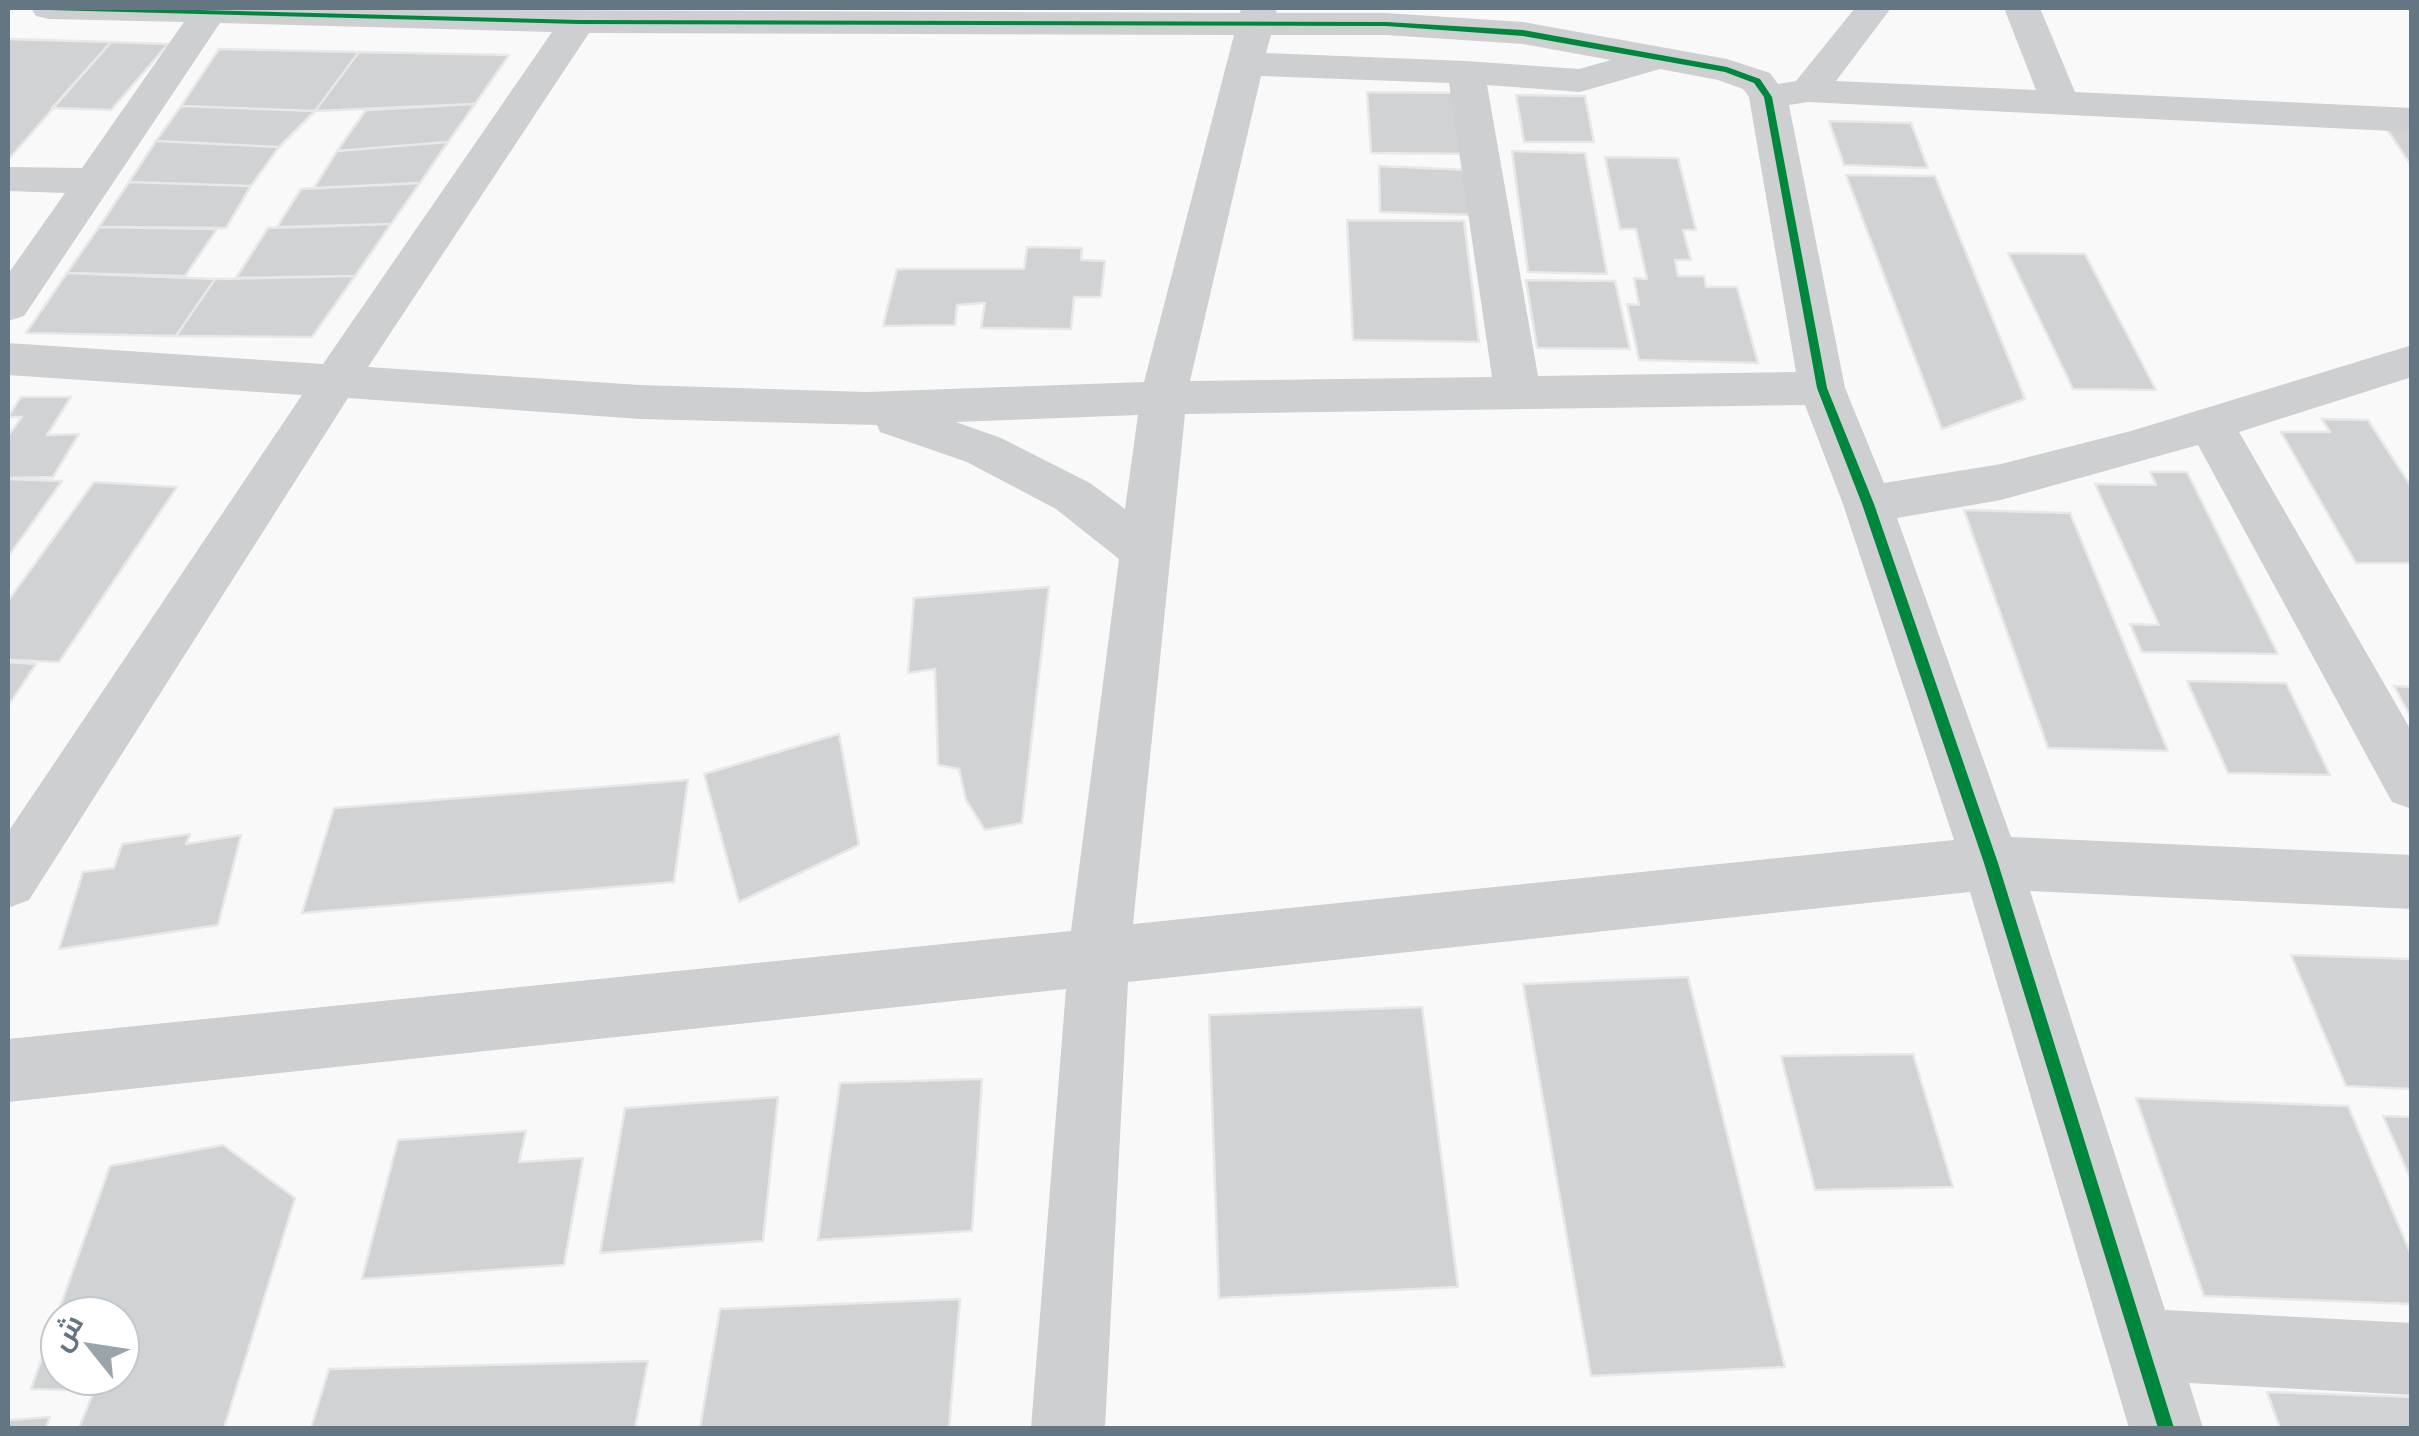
<!DOCTYPE html>
<meta charset="utf-8">
<style>
body{margin:0}
#map{position:relative;width:2419px;height:1436px;overflow:hidden;background:#f9f9f9;font-family:"Noto Sans",Cairo,sans-serif}
canvas{display:block}
.frame{position:absolute;inset:0;border:10px solid #657683;pointer-events:none}
.north{position:absolute;left:40px;top:1296px;width:100px;height:100px;box-sizing:border-box;background:#fff;border:2px solid #c1c8cd;border-radius:50%;rotate:300deg;font-size:28px;font-weight:700;line-height:40px;text-align:center;color:#657683}
.north::after{content:'';display:block;margin:auto;width:35px;height:45px;background:#99a4ac;clip-path:polygon(50% 0,100% 100%,50% 72%,0 100%)}
</style>
<div id="map">
<canvas width="2419" height="1436"></canvas>
<div class="frame"></div>
<div class="north">ش</div>
</div>
<script>
const c = document.querySelector('canvas').getContext('2d');
c.lineJoin = 'round';
function fillPath(path, color) { c.fillStyle = color; c.fill(path, 'evenodd'); }
const shape = rows => new Path2D(rows.map(r => 'M' + r).join(''));
function stroke(path, color, width, dash) { c.strokeStyle = color; c.lineWidth = width; c.lineCap = dash ? 'butt' : 'round'; c.setLineDash(dash || []); c.stroke(path); }
const building = shape([
 [8,39,111,42,8,160,8,39],
 [111,42,168,44,111,110,52,108,111,42],
 [219,49,359,52,315,111,181,106,219,49],
 [359,52,509,55,475,104,315,111,359,52],
 [1367,92,1467,93,1475,154,1371,153,1367,92],
 [1516,95,1585,96,1594,142,1524,142,1516,95],
 [475,104,448,142,337,151,366,110,475,104],
 [181,106,315,111,279,147,156,141,181,106],
 [1829,121,1911,123,1928,168,1844,165,1829,121],
 [2385,126,2412,128,2412,167,2385,126],
 [156,141,279,147,251,186,129,182,156,141],
 [448,142,420,183,314,188,337,151,448,142],
 [1512,151,1585,153,1607,274,1528,272,1512,151],
 [1605,157,1678,158,1696,230,1683,230,1691,260,1675,260,1678,276,1704,276,1706,287,1737,287,1758,363,1639,360,1627,304,1639,305,1634,278,1647,279,1636,229,1620,229,1605,157],
 [1379,166,1469,170,1473,215,1380,212,1379,166],
 [1846,175,1935,176,2025,399,1942,429,1846,175],
 [129,182,251,186,226,228,99,227,129,182],
 [420,183,391,224,277,227,301,189,420,183],
 [1347,220,1464,221,1479,342,1353,340,1347,220],
 [391,224,355,276,236,278,268,228,391,224],
 [99,227,217,229,185,276,67,273,99,227],
 [1027,247,1082,248,1081,260,1105,261,1101,297,1074,297,1071,329,981,328,985,303,957,305,955,325,883,326,897,269,1024,269,1027,247],
 [2008,253,2085,254,2156,390,2073,389,2008,253],
 [67,273,215,279,176,336,26,333,67,273],
 [355,276,312,337,176,336,215,279,355,276],
 [1526,280,1615,281,1630,349,1537,348,1526,280],
 [21,397,71,397,47,435,79,434,53,477,8,478,8,436,22,417,8,417,21,397],
 [2322,419,2368,420,2412,488,2412,563,2356,563,2281,432,2330,432,2322,419],
 [2150,472,2187,472,2278,654,2142,652,2130,624,2159,625,2095,484,2156,485,2150,472],
 [8,479,62,481,8,557,8,479],
 [94,482,177,487,59,662,8,660,8,601,94,482],
 [1964,510,2070,513,2168,751,2048,748,1964,510],
 [1049,587,1022,823,985,830,966,800,959,769,938,765,935,669,908,673,914,598,1049,587],
 [8,662,36,664,8,706,8,662],
 [2187,681,2286,683,2330,775,2228,773,2187,681],
 [2394,686,2412,687,2412,719,2394,686],
 [839,734,859,845,739,902,704,774,839,734],
 [688,780,674,882,302,913,334,808,688,780],
 [190,834,186,844,241,835,218,925,59,949,83,872,114,868,122,844,190,834],
 [2291,955,2412,959,2412,1089,2346,1086,2291,955],
 [1688,977,1785,1367,1591,1376,1523,984,1688,977],
 [1422,1007,1458,1287,1219,1298,1209,1015,1422,1007],
 [1913,1054,1953,1187,1815,1190,1781,1056,1913,1054],
 [982,1079,972,1231,818,1240,840,1083,982,1079],
 [778,1097,763,1241,600,1253,625,1108,778,1097],
 [2136,1098,2348,1106,2412,1257,2412,1304,2204,1296,2136,1098],
 [2383,1116,2412,1117,2412,1182,2383,1116],
 [526,1131,519,1162,583,1158,564,1265,362,1279,398,1140,526,1131],
 [223,1145,295,1198,224,1428,79,1428,94,1391,31,1389,110,1166,223,1145],
 [60,1316,120,1316,120,1376,60,1376,60,1316],
 [960,1299,949,1428,700,1428,720,1309,960,1299],
 [648,1361,635,1428,311,1428,329,1369,648,1361],
 [2267,1392,2412,1397,2412,1428,2280,1428,2267,1392],
 [50,1417,46,1428,8,1428,8,1420,50,1417]
]);
fillPath(building, '#d0d2d3');
stroke(building, '#e8e8e8', 2.5);
fillPath(shape([
 [31,8,1240,13,1241,8,1277,8,1276,13,1386,13,1523,22,1727,59,1770,73,1778,84,1796,81,1855,8,1891,8,1836,81,2036,90,2004,8,2040,8,2075,92,2412,108,2412,132,1808,102,1789,105,1845,388,1884,483,2001,464,2131,431,2412,345,2412,377,2239,432,2412,732,2412,809,2392,802,2198,445,2001,500,1897,518,2011,837,2412,855,2412,909,2030,891,2165,1310,2412,1323,2412,1395,2189,1383,2203,1428,2129,1428,1970,892,1128,982,1105,1428,1031,1428,1066,989,8,1102,8,1039,1071,931,1119,559,1056,509,967,462,880,432,877,425,640,419,348,398,29,900,8,908,8,832,302,395,8,375,8,343,323,364,552,32,220,23,24,316,8,321,8,274,65,193,8,191,8,167,82,168,184,22,49,19,36,16,31,8],
 [589,33,1234,35,1144,382,866,392,640,385,368,367,589,33],
 [1271,35,1386,35,1523,44,1611,60,1579,69,1466,61,1266,53,1271,35],
 [1660,69,1718,80,1743,89,1749,97,1796,372,1538,376,1487,85,1580,92,1660,69],
 [1261,76,1449,83,1492,377,1190,381,1261,76],
 [1805,405,1843,504,1954,840,1133,924,1185,414,1805,405],
 [1138,415,1125,509,1090,483,1001,438,956,422,1138,415]
]), '#cecfd0');
fillPath(shape([
 [45,8,123,8,579,20,1386,22,1523,30,1727,67,1760,79,1772,97,1827,388,1874,504,1998,863,2174,1428,2158,1428,1984,863,1862,504,1817,388,1764,97,1754,83,1725,72,1523,36,1386,26,579,24,49,10,45,8]
]), '#00873e');
</script>
